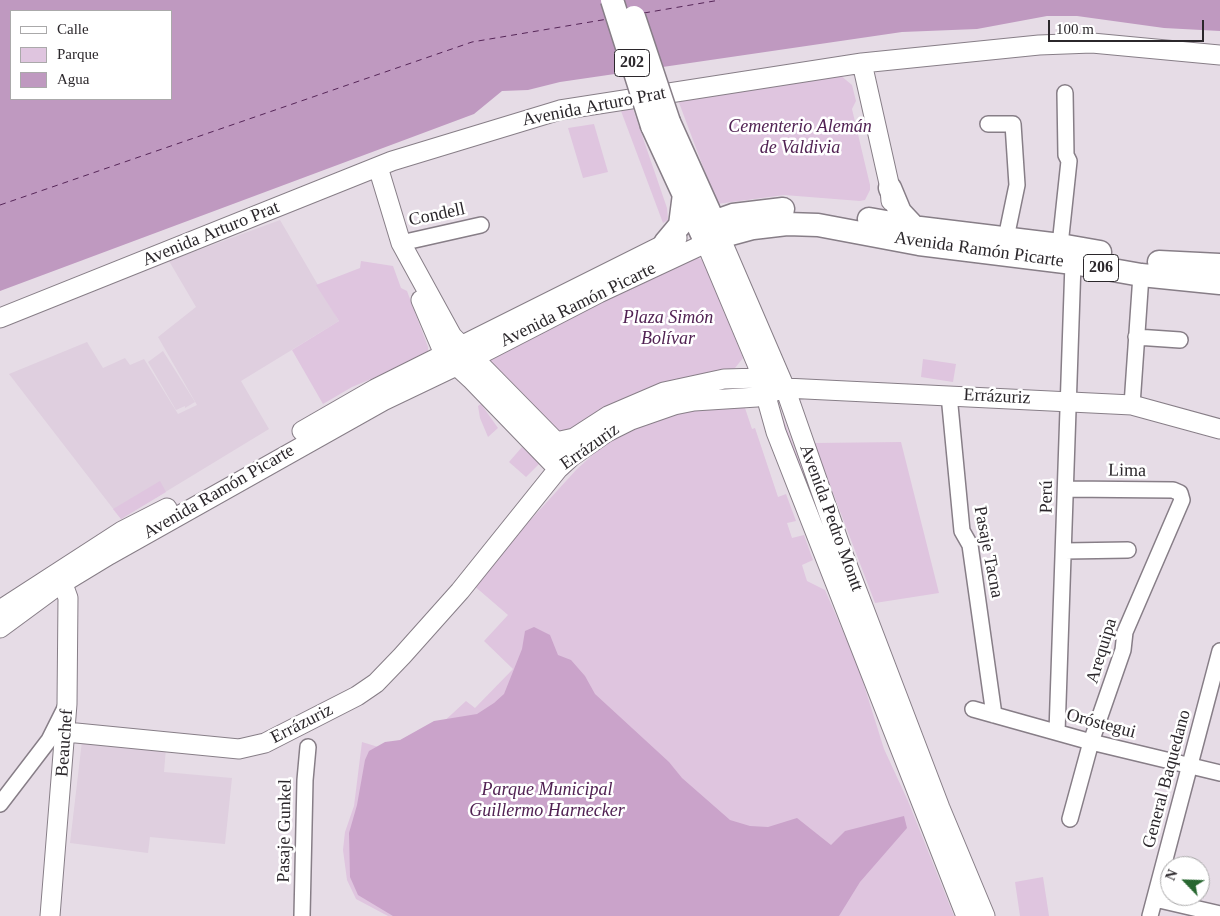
<!DOCTYPE html>
<meta charset="utf-8">
<style>
body{margin:0}
#map{position:relative;width:1220px;height:916px;overflow:hidden;background:#e6dce6;font-family:"Times New Roman",serif}
canvas{display:block}
.legend{position:absolute;left:10px;top:10px;width:162px;height:90px;box-sizing:border-box;background:#fff;border:1px solid #aaa9aa;margin:0;padding:6px 9px;list-style:none;font-size:15px;color:#2b272b}
.legend li{display:flex;align-items:center;gap:10px;height:25px}
.legend b{width:25px;border:1px solid #aaa9aa}
.north{position:absolute;left:1160px;top:856px;width:50px;height:50px;box-sizing:border-box;background:#fff;border:1px solid #aaa9aa;border-radius:50%;rotate:294deg;font-size:14px;font-weight:700;line-height:20px;text-align:center;color:#2b272b}
.north::after{content:'';display:block;margin:auto;width:18px;height:22px;background:#286730;clip-path:polygon(50% 0,100% 100%,50% 72%,0 100%)}
.scale{position:absolute;left:1048px;top:20px;width:156px;height:22px;box-sizing:border-box;border:2px solid #2b272b;border-top:0;padding-left:6px;font-size:15px;line-height:18px;white-space:nowrap;color:#2b272b;-webkit-text-stroke:4px #fff;paint-order:stroke}
</style>
<div id="map">
<canvas width="1220" height="916"></canvas>
<ul class="legend">
<li><b style="height:6px;background:#fff"></b>Calle</li>
<li><b style="height:14px;background:#dfc5df"></b>Parque</li>
<li><b style="height:14px;background:#bf99c0"></b>Agua</li>
</ul>
<div class="north">N</div>
<div class="scale">100 m</div>
</div>
<script>
const c = document.querySelector('canvas').getContext('2d');
c.lineJoin = 'round';
function fillPath(path, color) { c.fillStyle = color; c.fill(path, 'evenodd'); }
const shape = rows => new Path2D(rows.map(r => 'M' + r).join(''));
function stroke(path, color, width, dash) { c.strokeStyle = color; c.lineWidth = width; c.lineCap = dash ? 'butt' : 'round'; c.setLineDash(dash || []); c.stroke(path); }
function drawText(font, color, halo, rows, align = 'center') {
  c.font = font + ' "Times New Roman",serif'; c.lineWidth = 5; c.setLineDash([]); c.textBaseline = 'middle'; c.strokeStyle = halo; c.fillStyle = color; for (const [text, x, y, turn = 0] of rows) {
    c.save(); c.translate(x, y); c.rotate((+turn || 0) * Math.PI / 180); c.textAlign = isNaN(turn) ? turn : align; if (halo) c.strokeText(text, 0, 0); c.fillText(text, 0, 0); c.restore();
  }
}
fillPath(shape([
 [280,220,339,321,241,381,269,429,121,519,9,374,87,342,103,368,125,358,130,365,144,359,178,414,197,405,158,337,196,307,169,261],
 [163,351,195,402,185,408,185,406,176,410,148,362],
 [82,741,166,748,164,772,232,778,225,844,150,837,148,853,70,843]
]), '#dfcfdf');
fillPath(shape([
 [840,75,852,85,856,101,852,109,870,185,870,190,865,200,860,201,784,195,717,204,678,100],
 [633,109,667,208,668,220,663,223,621,111],
 [594,124,608,172,583,178,568,128],
 [693,256,703,260,743,358,735,368,698,378,571,435,555,436,486,357],
 [361,261,393,266,401,288,407,291,428,347,428,355,352,387,323,404,292,350,339,321,316,285,360,268],
 [923,359,956,364,953,382,921,377],
 [481,404,498,428,488,437,480,418,478,406],
 [688,405,744,405,752,429,755,428,778,497,786,494,796,521,787,523,792,538,804,535,813,560,802,565,807,581,825,590,858,666,884,749,908,801,954,916,388,916,356,899,347,880,343,850,345,832,354,806,362,742,388,750,440,725,466,701,475,708,513,669,484,641,508,615,472,584,577,469,621,429],
 [780,410,831,545,831,547,775,412],
 [901,442,939,593,875,603,814,443],
 [522,447,540,463,526,477,509,462],
 [160,481,166,492,121,519,113,509],
 [1043,877,1049,916,1020,916,1015,882]
]), '#dfc5df');
fillPath(shape([
 [534,627,550,635,558,655,571,660,585,676,595,694,669,762,682,778,730,820,750,826,768,827,797,818,831,845,845,831,904,816,907,828,860,882,839,916,393,916,358,895,350,877,349,833,357,805,365,760,369,751,385,742,400,740,434,721,477,714,494,703,504,694,522,649,525,631]
]), '#caa3ca');
fillPath(shape([
 [0,0,1220,0,1220,31,1164,28,1077,16,1047,16,977,29,902,32,560,82,528,90,502,91,474,114,0,291],
 [11,11,171,11,171,99,11,99]
]), '#bf99c0');
stroke(shape([
 [644,13,720,0],
 [0,205,472,42,608,19]
]), '#562658', 1, [6, 5]);
const minor = shape([
 [988,124,1013,124,1017,185,1006,238],
 [401,243,481,225],
 [1060,245,1069,161,1066,155,1065,93],
 [1136,337,1180,340],
 [949,395,962,531,970,545,994,715],
 [1132,405,1141,275],
 [1066,489,1173,490,1180,493,1182,500,1125,632,1123,650,1091,742,1070,819],
 [1065,551,1128,550],
 [973,709,1091,742,1220,773],
 [1057,732,1073,263],
 [0,804,49,740,65,708],
 [1155,899,1220,914],
 [302,916,305,780,308,747],
 [1150,916,1220,651]
]);
const major = shape([
 [862,63,890,188,891,201],
 [378,167,401,243,452,336,571,457],
 [720,237,785,388,843,554,940,808,985,916],
 [421,300,444,354,471,379,558,469],
 [0,318,392,161,560,110,862,63,1039,45,1092,43,1220,55],
 [302,431,375,389,677,238],
 [556,442,574,438,608,416,664,392,724,379,761,378,771,381],
 [0,610,122,531,167,508],
 [0,628,53,589,109,555,383,401,473,358,599,293,706,243,757,364,776,432,966,916],
 [66,732,239,749,265,743,357,696,376,683,402,656,460,591,558,469,571,457,607,432,631,420,674,405,694,401,757,397,785,388,1132,405,1220,429],
 [50,916,67,704,68,598,63,584,56,574]
]);
const highway = shape([
 [669,122,714,222],
 [652,126,706,243,720,237,753,228,787,224,818,225,919,244,1073,263,1141,275,1220,283],
 [890,188,900,212,914,227],
 [869,219,920,228,1060,245,1100,252],
 [699,227,733,215,783,209],
 [665,243,680,225,684,194],
 [1159,262,1220,265]
]);
stroke(minor, '#877e87', 18);
stroke(major, '#877e87', 21);
stroke(highway, '#877e87', 25);
stroke(minor, '#fff', 15);
stroke(major, '#fff', 19);
stroke(highway, '#fff', 22);
const highwayBridge = shape([
 [612,0,652,126],
 [634,17,669,122]
]);
stroke(highwayBridge, '#877e87', 25, []);
stroke(highwayBridge, '#fff', 22);
for (const [x, y, w] of [
 [632,63,35],
 [1101,268,35]
]) { const box = new Path2D(); box.roundRect(x - w / 2, y - 13.5, w, 27, 4); c.fillStyle = '#fff'; c.fill(box); stroke(box, '#2b272b', 1); }
drawText('bold 16px', '#2b272b', null, [
 ["202",632,63],
 ["206",1101,268]
]);
drawText('18px', '#2b272b', '#fff', [
 ["Avenida Arturo Prat",594,107,-11],
 ["Condell",437,215,-12],
 ["Avenida Arturo Prat",211,234,-22],
 ["Avenida Ramón Picarte",979,250,8],
 ["Avenida Ramón Picarte",578,305,-26],
 ["Errázuriz",997,397,3],
 ["Errázuriz",590,447,-35],
 ["Lima",1127,471,1],
 ["Avenida Ramón Picarte",219,492,-30],
 ["Perú",1047,497,-89],
 ["Avenida Pedro Montt",831,518,70],
 ["Pasaje Tacna",988,552,79],
 ["Arequipa",1102,651,-73],
 ["Errázuriz",302,724,-27],
 ["Oróstegui",1101,724,15],
 ["Beauchef",65,743,-86],
 ["General Baquedano",1167,779,-75],
 ["Pasaje Gunkel",285,831,-89]
]);
drawText('italic 18px', '#512253', '#fff', [
 ["Cementerio Alemán",800,127],
 ["de Valdivia",800,148],
 ["Plaza Simón",668,318],
 ["Bolívar",668,339],
 ["Parque Municipal",547,790],
 ["Guillermo Harnecker",547,811]
]);
</script>
